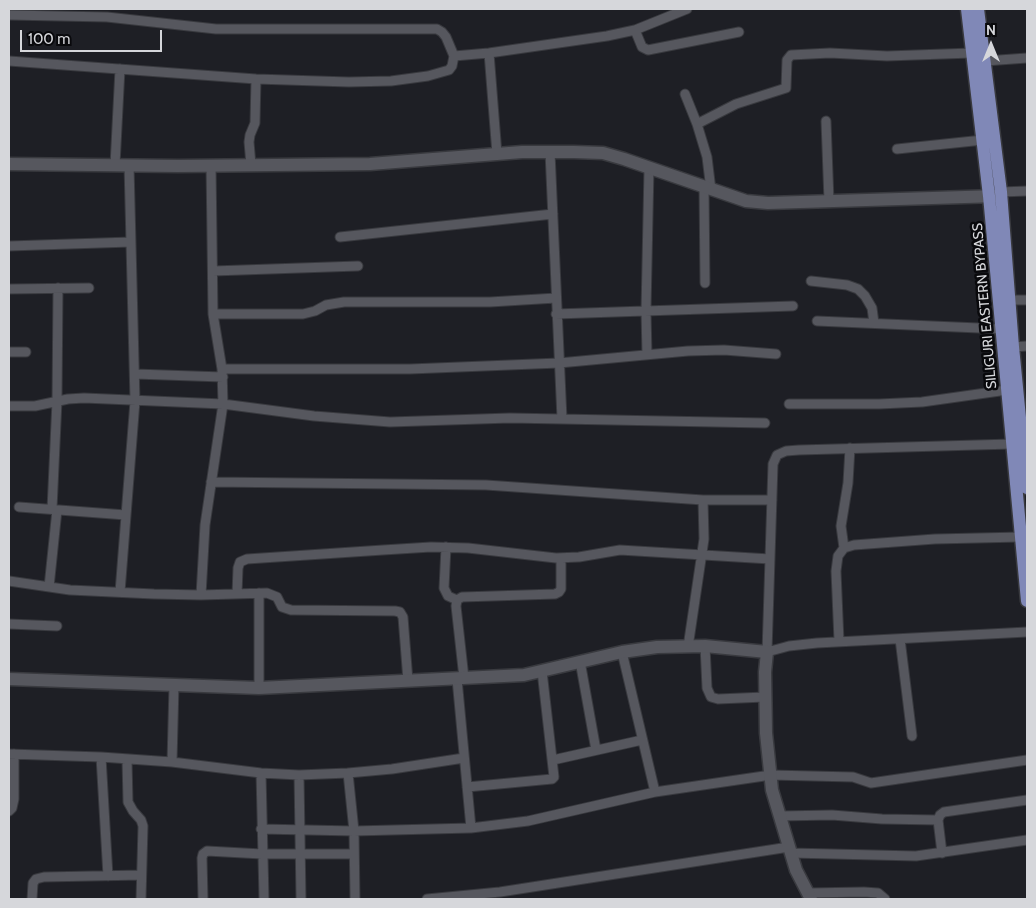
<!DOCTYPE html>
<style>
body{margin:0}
#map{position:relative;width:1036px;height:908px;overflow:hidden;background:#1e1f25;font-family:Cabin,sans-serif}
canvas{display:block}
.frame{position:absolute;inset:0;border:10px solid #d6d7db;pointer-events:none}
.north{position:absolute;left:966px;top:20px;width:50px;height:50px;-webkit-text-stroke:4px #09090c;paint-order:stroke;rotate:0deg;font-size:14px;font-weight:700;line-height:20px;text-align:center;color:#d6d7db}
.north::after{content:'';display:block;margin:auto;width:18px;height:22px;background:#d6d7db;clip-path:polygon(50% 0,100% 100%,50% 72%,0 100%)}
.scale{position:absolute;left:20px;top:30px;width:142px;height:22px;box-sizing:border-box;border:2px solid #d6d7db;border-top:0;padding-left:6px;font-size:15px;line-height:18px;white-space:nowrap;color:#d6d7db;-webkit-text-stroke:4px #09090c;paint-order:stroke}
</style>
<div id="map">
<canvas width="1036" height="908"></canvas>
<div class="frame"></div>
<div class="north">N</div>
<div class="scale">100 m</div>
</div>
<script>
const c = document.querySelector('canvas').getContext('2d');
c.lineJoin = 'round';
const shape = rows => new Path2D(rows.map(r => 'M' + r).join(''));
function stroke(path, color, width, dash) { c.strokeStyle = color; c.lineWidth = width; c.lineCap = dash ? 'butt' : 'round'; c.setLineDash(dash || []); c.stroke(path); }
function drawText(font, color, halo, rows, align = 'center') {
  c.font = font + ' Cabin,sans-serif'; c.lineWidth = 5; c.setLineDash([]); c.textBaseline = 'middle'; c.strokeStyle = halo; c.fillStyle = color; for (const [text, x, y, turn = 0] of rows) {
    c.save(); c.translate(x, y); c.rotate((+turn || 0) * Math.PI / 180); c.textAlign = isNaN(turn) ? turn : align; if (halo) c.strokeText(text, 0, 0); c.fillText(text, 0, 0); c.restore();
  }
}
const street = shape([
 [9,15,107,17,216,29,437,29,442,32,446,37,454,56,452,66,449,70,428,76,391,81,349,82,256,79,9,61],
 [635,30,642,47,648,50,739,32],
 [489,53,497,154],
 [454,56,489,53,607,36,635,30,687,9],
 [985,61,1027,58],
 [685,94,697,124,707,157,711,190],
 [826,121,829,201],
 [697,124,736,104,786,88,787,60,791,55,830,53,887,56,972,53],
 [897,149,983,140],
 [550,152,562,419],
 [115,165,120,69],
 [251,165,249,142,250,135,255,123,256,79],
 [704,187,705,283],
 [1001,192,1027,191],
 [340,237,553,214],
 [9,246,131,242],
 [213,271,358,266],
 [811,281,847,285,858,289,865,296,872,308,874,323],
 [9,289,89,288],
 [1009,300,1027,300],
 [213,314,303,314,315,311,326,305,344,302,490,302,556,298],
 [556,314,793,306],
 [817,321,1002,329],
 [1013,347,1027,346],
 [9,352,26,352],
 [647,355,646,311,649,168],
 [222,369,410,369,559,363,688,351,724,350,776,354],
 [135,374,223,377],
 [789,404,879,404,922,402,1007,390],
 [9,406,35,406,68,399,84,398,223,404,314,416,390,422,510,418,765,423],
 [1012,444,799,450,786,451,777,455,773,464,767,652,789,646,817,643,1027,632],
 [211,482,486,485,703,500,772,500],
 [19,507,126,515],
 [52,509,57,401,58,288],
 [446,547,444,588,448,596,457,600],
 [844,548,841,526,848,483,850,448],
 [9,581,70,590,154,594,201,595,267,593,277,597,282,607,291,610,395,611,400,612,403,617,408,681],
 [49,587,57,510],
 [120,592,135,401,129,165],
 [237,594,238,568,240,562,247,559,383,550,431,547,468,548,556,558,579,557,620,550,770,559],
 [201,595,205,525,223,404,222,369,213,314,211,165],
 [9,624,57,626],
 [900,639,912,736],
 [839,641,836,571,838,556,844,548,854,545,935,539,1021,537],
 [705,646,707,688,711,697,718,699,765,697],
 [688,647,704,539,703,500],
 [622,652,655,792],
 [580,661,596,750],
 [464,678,456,606,457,600,462,597,555,594,559,592,561,589,561,558],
 [457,679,471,828],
 [259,688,259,593],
 [9,754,101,757,172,762,261,773,299,775,348,773,392,769,464,758],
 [101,757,108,876],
 [127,760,128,802,133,811,141,820,143,826,141,899],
 [553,760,642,740],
 [172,762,174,685],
 [261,773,264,899],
 [348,773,354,831,355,899],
 [299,775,301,899],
 [467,787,552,779,554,777,542,671],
 [9,811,12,808,14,799,14,754],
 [780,816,832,815,882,819,938,820],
 [261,829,354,831,471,828,528,821,655,792,771,775,853,777,871,783,1027,760],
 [791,853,916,856,1027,840],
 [942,853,938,820,940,815,944,812,1027,800],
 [808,893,864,892,878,893,885,899],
 [32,899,33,883,36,879,44,877,141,875],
 [203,899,202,858,203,854,207,851,262,854,354,854],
 [427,899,500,892,789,847]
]);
const secondary = shape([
 [9,164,178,166,370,164,522,152,574,152,603,153,624,159,746,201,768,203,998,196],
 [9,679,259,688,524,675,622,652,657,647,705,646,767,652,765,672,766,733,772,790,796,870,811,899]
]);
const primary = shape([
 [967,9,989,196,1027,601],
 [978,9,1001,192,1013,347,1027,488]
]);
stroke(street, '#393a3f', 11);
stroke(secondary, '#393a3f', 15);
stroke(primary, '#393a3f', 15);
stroke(street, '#56575e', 9);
stroke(secondary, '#56575e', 12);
stroke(primary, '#8088b7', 12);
drawText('14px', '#d6d7db', '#09090c', [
 ["SILIGURI EASTERN BYPASS",985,306,-95]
]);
</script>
